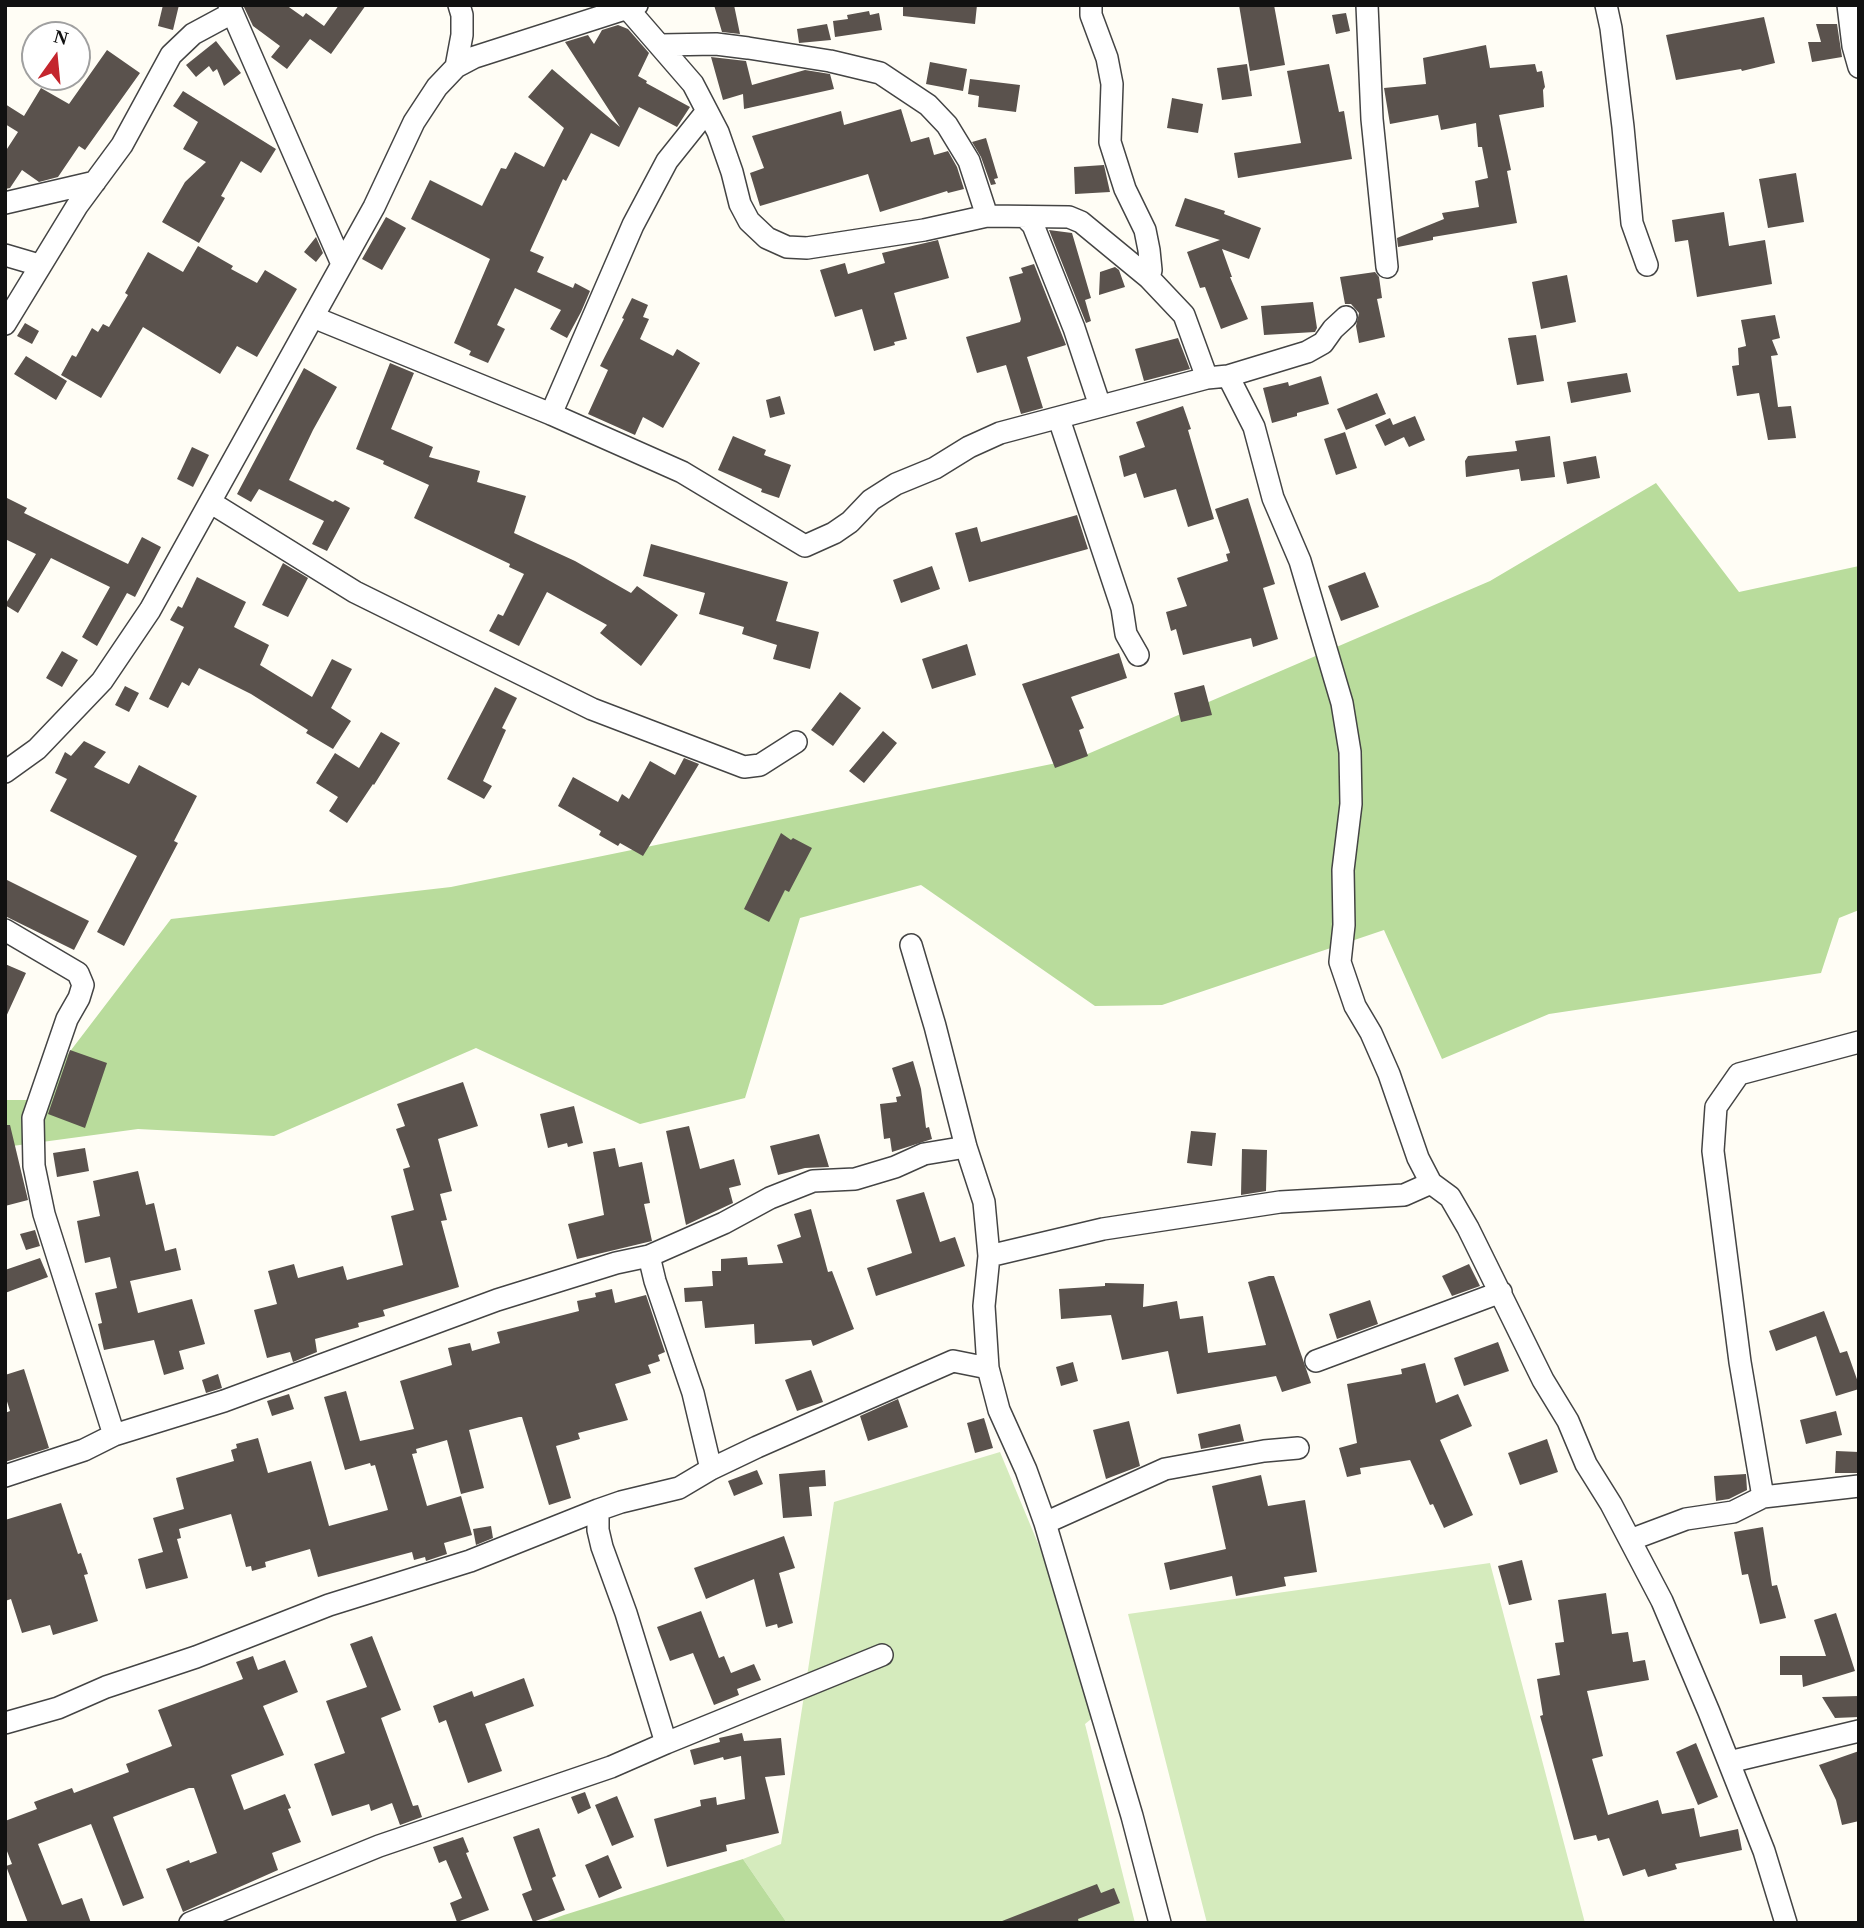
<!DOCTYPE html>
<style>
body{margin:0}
#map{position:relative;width:1864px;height:1928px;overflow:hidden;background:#fffdf5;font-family:"Times New Roman",serif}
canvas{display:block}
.frame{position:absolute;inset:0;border:7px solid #111;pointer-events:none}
.north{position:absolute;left:21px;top:21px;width:70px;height:70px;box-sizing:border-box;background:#fff;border:2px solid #a0a0a0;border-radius:50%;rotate:15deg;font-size:19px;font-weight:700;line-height:28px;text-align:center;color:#111}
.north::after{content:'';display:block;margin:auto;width:24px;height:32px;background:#c4262e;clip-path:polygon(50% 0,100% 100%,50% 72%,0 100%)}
</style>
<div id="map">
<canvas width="1864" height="1928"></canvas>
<div class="frame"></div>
<div class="north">N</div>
</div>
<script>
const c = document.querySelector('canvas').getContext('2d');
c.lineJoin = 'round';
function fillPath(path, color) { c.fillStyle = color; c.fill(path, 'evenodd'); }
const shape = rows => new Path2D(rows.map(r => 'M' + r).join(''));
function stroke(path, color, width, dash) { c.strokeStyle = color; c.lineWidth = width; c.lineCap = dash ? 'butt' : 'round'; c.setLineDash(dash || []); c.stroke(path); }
fillPath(shape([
 [1000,1452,1106,1707,1085,1724,1135,1923,787,1923,743,1859,781,1844,834,1502],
 [1490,1563,1585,1923,1207,1923,1128,1614]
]), '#d5ebbd');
fillPath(shape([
 [1656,483,1739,592,1859,566,1859,910,1839,918,1821,973,1549,1014,1442,1059,1384,930,1162,1005,1095,1006,921,885,800,918,745,1098,640,1124,476,1048,274,1136,138,1129,5,1147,5,1100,33,1100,171,919,451,887,1076,759,1490,581],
 [743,1859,787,1923,542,1923,564,1915]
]), '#b9dc9c');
fillPath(shape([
 [163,5,179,5,173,30,158,26],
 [243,5,286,5,303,17,306,13,324,26,339,5,366,5,331,54,310,39,287,69,271,57,280,46,253,26],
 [714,5,734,5,740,34,722,32],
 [903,5,977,5,975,24,903,16],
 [1239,5,1274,5,1285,65,1250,71],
 [869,11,870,15,879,13,882,30,835,37,833,21,848,19,847,15],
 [1346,13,1350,31,1336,34,1332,15],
 [1764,17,1775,63,1742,71,1741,69,1676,80,1666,35],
 [827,24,831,40,799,43,797,29],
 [1816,24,1837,24,1842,57,1812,62,1808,42,1821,42],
 [618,25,628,29,649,53,638,76,647,81,646,83,690,107,677,127,639,107,619,147,591,133,566,181,563,179,530,251,544,257,537,272,573,288,575,283,590,291,581,312,567,338,550,329,561,310,515,288,497,325,505,329,488,363,469,355,471,351,454,343,490,259,411,219,430,180,482,206,501,168,506,169,515,152,544,167,564,128,528,97,552,69,620,127,565,42,588,35,594,44,602,30],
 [216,41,241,73,224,86,217,69,213,72,209,66,196,77,186,65],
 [1486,45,1490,68,1535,64,1537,72,1542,71,1545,87,1543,90,1544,107,1499,115,1511,170,1507,171,1517,223,1433,237,1433,240,1398,247,1397,238,1444,219,1442,213,1479,207,1475,181,1488,178,1482,147,1478,147,1476,123,1441,130,1438,115,1390,124,1384,88,1426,84,1423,58],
 [107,50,140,73,85,150,79,146,58,177,39,182,22,170,10,188,5,189,5,152,18,132,5,124,5,104,24,116,41,88,69,104],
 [711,57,746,61,752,85,805,70,830,74,834,89,744,109,743,94,723,100],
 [930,62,967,69,963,91,926,84],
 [1247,64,1252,96,1222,100,1217,68],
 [1329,64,1339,112,1344,111,1352,159,1238,178,1234,153,1301,143,1287,71],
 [970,79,1020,85,1016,112,978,107,979,96,968,94],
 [183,91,276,149,261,173,241,161,221,196,225,198,199,243,162,222,185,182,206,162,183,149,198,122,173,106],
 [1172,98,1203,104,1198,133,1167,128],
 [901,109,911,142,929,137,934,155,948,151,957,167,964,189,948,193,947,191,880,212,868,174,760,206,750,173,764,168,752,136,841,111,844,125],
 [986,138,998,178,994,179,996,184,991,185,981,157,972,142],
 [1104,165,1110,192,1075,194,1074,167],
 [1796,173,1804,222,1768,228,1759,179],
 [1185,198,1225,211,1224,214,1261,228,1249,259,1222,249,1232,277,1230,277,1248,319,1221,329,1205,287,1200,288,1187,252,1220,240,1175,226],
 [1724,212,1729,246,1765,240,1772,284,1697,297,1688,240,1675,242,1672,220],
 [386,217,406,228,382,270,362,259],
 [1049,230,1072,233,1091,298,1085,300,1091,321,1086,323],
 [316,237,323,253,316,262,304,252],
 [938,240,949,278,894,293,907,339,894,342,895,345,874,351,862,309,835,317,820,270,845,263,848,274,885,263,882,253],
 [198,246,233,266,231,269,257,283,265,270,297,289,257,357,237,346,220,374,143,327,101,398,61,375,72,355,76,357,92,328,98,332,103,324,109,327,128,295,125,293,148,252,183,272],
 [1034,264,1066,345,1027,357,1043,408,1021,414,1006,365,977,373,966,337,1020,322,1021,319,1009,277,1023,273,1021,268],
 [1115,267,1119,270,1125,287,1099,295,1100,272],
 [1375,272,1379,277,1382,298,1377,299,1385,337,1359,343,1356,326,1359,313,1351,304,1345,304,1340,277],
 [1567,275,1576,322,1541,329,1532,282],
 [632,298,648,305,643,317,649,319,640,339,673,356,677,349,700,363,663,428,643,417,635,435,588,414,608,370,600,366,624,319,622,318],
 [1313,302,1317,328,1315,332,1264,335,1261,306],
 [1775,315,1780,338,1772,340,1778,355,1771,356,1778,407,1791,406,1796,438,1768,440,1759,393,1737,396,1732,366,1739,365,1738,348,1746,346,1741,320],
 [25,323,39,331,32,344,17,336],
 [1536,335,1544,381,1517,385,1508,338],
 [1178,338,1190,369,1144,381,1135,349],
 [26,356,67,381,56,400,14,374],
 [390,363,414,373,391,429,433,447,429,457,480,471,477,482,526,496,514,533,575,561,631,593,637,586,678,615,641,666,600,633,607,625,547,592,519,646,489,631,498,614,503,616,524,574,509,567,510,564,414,518,429,485,383,464,384,461,356,449],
 [304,368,337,387,313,430,289,480,333,502,335,500,350,508,327,551,312,544,324,521,259,489,251,502,237,494],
 [1627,373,1631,392,1571,403,1567,382],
 [1321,376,1329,404,1297,413,1297,416,1272,423,1263,388,1288,382,1289,386],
 [1377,393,1386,414,1346,430,1337,409],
 [780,396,785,414,770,418,766,400],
 [1183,406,1191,429,1188,430,1214,519,1188,527,1176,489,1144,498,1136,473,1124,477,1119,456,1145,447,1136,422],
 [1415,416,1425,440,1409,447,1404,437,1385,446,1375,425,1390,418,1393,425],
 [1345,432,1357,468,1336,475,1324,439],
 [733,436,766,450,764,455,791,465,779,498,761,492,762,489,718,470],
 [1550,436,1555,477,1521,481,1519,469,1466,477,1465,461,1468,456,1517,451,1515,441],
 [192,447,209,455,193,487,177,479],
 [1596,456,1600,478,1567,484,1563,462],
 [5,497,27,508,24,513,128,564,142,537,161,547,135,597,127,593,97,646,82,637,110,587,51,558,18,613,5,605,36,554,5,539],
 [1248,498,1275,584,1263,588,1278,639,1253,647,1251,638,1183,655,1176,629,1171,631,1166,612,1187,606,1177,578,1228,561,1226,554,1230,553,1215,509],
 [1077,515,1088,549,969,582,955,533,977,527,981,542],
 [651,544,788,582,776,621,819,632,810,669,773,659,777,645,742,634,744,627,699,614,705,593,643,576],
 [283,563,308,578,288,617,262,605],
 [932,566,940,589,901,603,893,580],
 [1365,572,1379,607,1341,621,1328,586],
 [197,577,246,602,234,627,269,645,260,665,312,697,332,659,352,669,331,708,351,721,333,749,306,733,308,730,251,694,199,668,189,686,182,682,168,708,149,699,184,627,170,620,178,606,182,608],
 [967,644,976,675,932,689,922,659],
 [62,651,78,660,62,687,46,678],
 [1119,653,1127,678,1071,697,1084,728,1079,730,1088,756,1055,768,1022,684],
 [1204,685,1212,715,1181,722,1174,693],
 [125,686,139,693,129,712,115,705],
 [495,687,517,698,502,728,506,730,483,781,492,786,484,799,447,779],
 [840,692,861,708,833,746,811,730],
 [883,731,897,743,864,783,849,771],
 [381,732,400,743,374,785,373,784,347,823,329,811,338,797,316,783,335,753,359,768],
 [84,741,106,752,94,767,129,784,139,765,197,796,174,841,178,843,124,946,97,932,137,856,50,811,67,779,55,773,65,752,71,756],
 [684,758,699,764,643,856,620,843,618,846,599,835,601,831,558,806,573,777,618,802,622,794,629,799,650,761,675,775],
 [781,833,791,840,793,838,812,848,789,892,785,890,769,922,744,909],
 [5,879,89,921,74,950,5,916],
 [5,964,26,973,5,1019],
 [70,1050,107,1063,85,1128,48,1114],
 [913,1061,921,1089,926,1128,929,1127,932,1139,892,1152,890,1138,884,1139,880,1104,897,1102,896,1097,901,1096,892,1068],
 [463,1082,478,1126,438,1139,452,1191,440,1194,447,1220,441,1221,459,1287,383,1310,385,1316,358,1323,359,1327,315,1339,317,1352,293,1362,290,1352,267,1358,254,1310,277,1304,268,1271,294,1264,298,1278,343,1266,347,1280,403,1265,391,1216,414,1210,403,1169,410,1167,396,1129,405,1126,397,1104],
 [574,1106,583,1143,568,1147,567,1143,548,1148,540,1114],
 [5,1125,10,1125,28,1200,5,1206],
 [689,1126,700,1169,734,1159,741,1185,729,1188,733,1203,686,1225,666,1131],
 [1191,1131,1216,1133,1212,1166,1187,1163],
 [819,1134,829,1167,805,1168,778,1175,770,1146],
 [85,1148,89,1171,57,1177,53,1153],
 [615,1148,619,1167,642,1162,650,1203,644,1204,652,1241,577,1259,568,1224,604,1215,593,1152],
 [1242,1149,1267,1150,1266,1191,1241,1195],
 [138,1171,146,1205,154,1203,165,1251,176,1248,181,1270,130,1281,138,1313,192,1299,205,1344,179,1351,184,1369,164,1375,154,1340,104,1350,98,1324,102,1323,95,1293,117,1288,110,1257,85,1263,77,1221,100,1216,93,1181],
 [924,1192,940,1242,955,1237,965,1266,876,1296,867,1268,912,1253,896,1200],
 [811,1209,828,1272,832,1271,854,1329,813,1346,811,1340,755,1344,754,1324,705,1328,702,1301,685,1302,684,1288,713,1286,712,1271,721,1271,721,1259,747,1257,748,1265,783,1263,777,1245,801,1237,794,1214],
 [35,1230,40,1246,26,1250,20,1234],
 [40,1258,48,1277,5,1293,5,1270],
 [1469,1264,1480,1286,1452,1296,1442,1276],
 [1269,1276,1274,1276,1311,1383,1282,1392,1276,1376,1177,1394,1168,1351,1122,1360,1111,1315,1061,1319,1059,1289,1105,1286,1105,1283,1144,1284,1143,1307,1177,1301,1180,1319,1203,1316,1208,1353,1266,1345,1248,1282],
 [612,1289,615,1303,646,1295,665,1352,658,1355,660,1361,648,1365,651,1373,615,1384,628,1420,578,1433,580,1439,556,1446,571,1498,549,1505,522,1417,519,1417,469,1430,484,1488,461,1494,447,1440,416,1449,417,1453,412,1454,427,1506,461,1496,472,1535,444,1543,447,1554,426,1561,425,1557,414,1560,412,1552,318,1577,310,1549,265,1562,266,1567,252,1571,251,1566,246,1567,231,1514,179,1529,181,1538,177,1539,188,1578,146,1589,138,1559,163,1552,153,1518,184,1509,176,1478,234,1461,231,1450,237,1448,236,1444,258,1438,268,1473,311,1461,329,1526,388,1510,375,1465,371,1466,370,1463,345,1470,324,1397,346,1391,360,1441,414,1429,400,1381,452,1365,448,1348,470,1343,472,1351,500,1343,497,1332,579,1311,577,1301,596,1297,595,1293],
 [1370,1300,1378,1324,1337,1339,1329,1314],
 [1824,1311,1840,1353,1847,1351,1859,1385,1859,1389,1836,1396,1816,1336,1776,1351,1769,1331],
 [1498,1342,1509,1371,1464,1386,1454,1358],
 [1073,1362,1078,1381,1061,1386,1056,1367],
 [1425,1363,1436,1403,1458,1394,1472,1426,1440,1440,1473,1515,1444,1528,1433,1504,1430,1505,1410,1460,1360,1468,1361,1474,1347,1477,1339,1448,1357,1443,1347,1384,1402,1374,1401,1369],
 [24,1369,49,1448,5,1462,5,1413,10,1411,5,1395,5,1375],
 [811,1370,823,1402,797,1411,785,1380],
 [218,1374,222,1388,206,1393,202,1380],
 [289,1394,294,1409,272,1416,267,1401],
 [898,1399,908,1427,868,1441,860,1416],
 [1836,1411,1842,1435,1806,1444,1800,1420],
 [984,1418,993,1448,975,1453,967,1423],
 [1129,1421,1140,1466,1106,1479,1093,1430],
 [1240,1424,1244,1441,1201,1449,1198,1434],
 [1547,1439,1558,1472,1520,1485,1508,1453],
 [1836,1451,1859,1452,1859,1473,1835,1473],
 [757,1470,763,1484,734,1496,728,1481],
 [825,1470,826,1486,809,1487,812,1516,783,1518,779,1474],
 [1746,1474,1747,1490,1729,1499,1716,1501,1714,1476],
 [1261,1475,1268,1506,1305,1500,1317,1572,1284,1577,1286,1586,1236,1596,1232,1576,1170,1590,1164,1563,1226,1549,1212,1486],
 [61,1503,78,1554,81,1553,88,1574,84,1575,98,1621,53,1635,50,1625,22,1633,11,1599,5,1601,5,1520],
 [491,1526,493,1538,476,1545,473,1529],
 [1763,1527,1772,1586,1777,1585,1786,1618,1760,1624,1748,1574,1742,1575,1734,1532],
 [784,1536,795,1568,779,1573,793,1623,778,1628,777,1624,766,1627,754,1579,706,1599,694,1568],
 [1522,1560,1532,1600,1509,1605,1498,1566],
 [1606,1593,1612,1634,1628,1632,1633,1662,1645,1660,1649,1680,1587,1691,1603,1756,1592,1759,1608,1815,1658,1800,1662,1814,1694,1808,1700,1837,1738,1829,1742,1850,1675,1864,1677,1869,1648,1877,1645,1869,1623,1876,1609,1838,1598,1841,1596,1835,1574,1840,1540,1716,1543,1715,1537,1679,1560,1675,1555,1643,1564,1642,1558,1600],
 [701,1611,719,1658,724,1656,731,1673,754,1664,761,1680,737,1689,739,1695,714,1705,693,1653,670,1661,657,1627],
 [1836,1613,1855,1671,1803,1687,1802,1675,1780,1675,1780,1656,1826,1656,1814,1620],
 [372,1636,401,1710,381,1718,413,1806,418,1805,422,1817,400,1825,392,1803,371,1811,369,1804,332,1816,314,1764,345,1753,326,1701,367,1687,350,1644],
 [253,1656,258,1670,285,1660,298,1692,263,1706,284,1755,231,1775,244,1810,285,1794,291,1808,288,1809,301,1842,272,1853,278,1870,183,1912,166,1869,189,1860,190,1863,217,1853,194,1788,189,1788,113,1817,144,1898,123,1906,91,1824,38,1844,62,1905,82,1898,91,1923,28,1923,6,1866,12,1864,5,1846,5,1821,37,1809,34,1802,72,1788,74,1793,129,1772,126,1764,172,1746,158,1710,243,1679,236,1662],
 [524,1678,534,1706,485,1724,502,1771,468,1783,446,1720,439,1723,433,1706,472,1691,474,1697],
 [1859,1696,1859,1717,1835,1718,1822,1697],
 [742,1733,744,1741,781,1738,785,1775,765,1777,779,1833,726,1845,727,1851,667,1867,654,1819,701,1806,700,1800,716,1797,717,1805,745,1799,741,1756,724,1760,723,1757,694,1765,690,1750,720,1742,719,1738],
 [1696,1743,1718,1797,1698,1805,1676,1752],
 [1859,1751,1859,1821,1842,1825,1836,1800,1819,1765],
 [585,1792,591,1808,578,1814,571,1797],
 [617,1796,634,1837,612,1846,595,1805],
 [539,1828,556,1876,552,1878,565,1910,533,1922,522,1894,532,1890,513,1837],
 [463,1837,469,1852,466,1853,489,1910,457,1922,450,1903,462,1898,446,1860,439,1863,433,1847],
 [608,1855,622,1888,599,1898,585,1865],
 [1097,1884,1101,1893,1114,1888,1120,1903,1078,1919,1079,1923,997,1923]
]), '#5a524d');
const street = shape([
 [229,5,342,264],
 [1091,5,1091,15,1107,58,1112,84,1110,142,1125,189,1145,230,1149,250,1151,270,1149,278],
 [1367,5,1372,119,1387,267],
 [1606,5,1611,28,1623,127,1632,223,1647,265],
 [1848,5,1853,46,1859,67],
 [628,9,693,84,718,132,732,172,740,204,749,221,767,238,787,247,807,248,924,230,987,216,1069,217,1081,222,1149,278,1184,315,1207,378],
 [661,45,716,44,748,48,830,61,880,73,928,105,947,125,969,161,987,216],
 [456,67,462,35,462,15,459,5],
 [5,203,95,182],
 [1026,218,1033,225,1074,328,1100,406],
 [5,255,39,265],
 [313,317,551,414,682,472,805,546,834,533,850,522,871,500,896,484,935,468,969,447,1000,433,1207,378,1228,376,1307,352,1323,343,1333,329,1346,317],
 [5,324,77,206,122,145,171,55,193,34,232,13],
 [1228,376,1254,427,1273,498,1300,561,1342,703,1350,752,1351,804,1343,870,1344,925,1340,962,1355,1006,1371,1033,1389,1074,1418,1158,1431,1183,1450,1197,1468,1228,1543,1380,1568,1421,1586,1464,1611,1504,1662,1601,1709,1712,1764,1851,1786,1923],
 [551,414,633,225,667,161,707,111],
 [1059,419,1122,608,1126,634,1138,655],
 [210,502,355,592,592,709,744,767,760,765,796,742],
 [5,772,37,749,102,681,150,610,374,207,414,122,437,87,456,67,475,57,637,5],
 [5,930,78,973,83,985,79,998,67,1019,33,1118,34,1166,44,1214,114,1435],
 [911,945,935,1026,966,1147,984,1202,989,1256,984,1306,988,1368],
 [649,1256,655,1281,693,1393,711,1469],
 [989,1256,1103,1229,1280,1202,1404,1195,1431,1183],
 [1316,1361,1501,1292],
 [5,1476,84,1450,114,1435,224,1401,497,1300,616,1263,649,1256,724,1223,770,1198,813,1181,855,1179,895,1167,924,1154,966,1147],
 [1763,1497,1740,1362,1713,1151,1716,1107,1739,1074,1859,1042],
 [1045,1523,1165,1469,1264,1451,1298,1448],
 [1630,1540,1686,1519,1733,1512,1763,1497,1859,1486],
 [5,1723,58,1708,106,1687,196,1657,329,1605,470,1561,598,1510],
 [666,1743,882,1655],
 [1729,1762,1859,1731],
 [190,1923,379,1846,611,1767,666,1743,626,1613,602,1547,598,1530,598,1510,621,1502,679,1488,711,1469,757,1447,953,1361,988,1368,999,1410,1026,1470,1045,1523,1132,1816,1160,1923]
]);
stroke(street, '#444', 24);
stroke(street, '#fff', 21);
</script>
